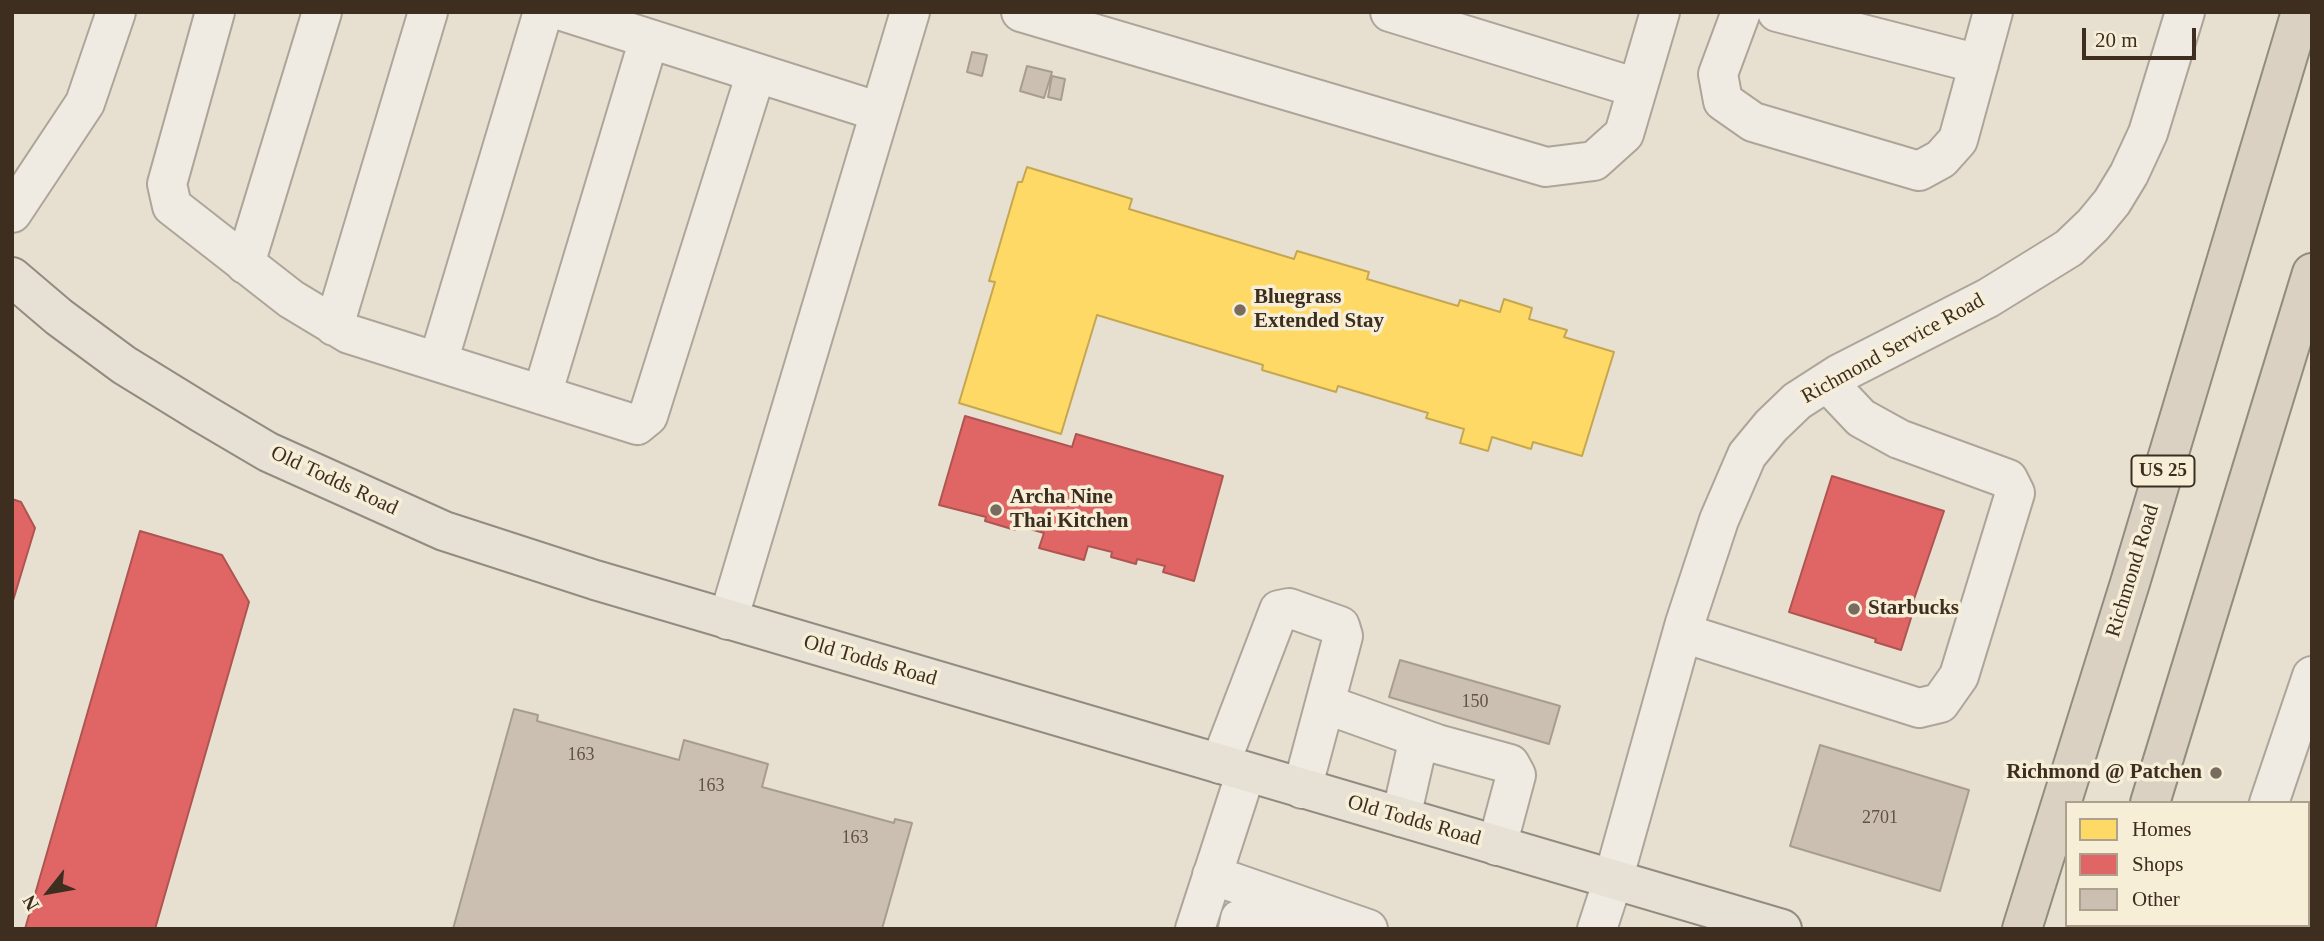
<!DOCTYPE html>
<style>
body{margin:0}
#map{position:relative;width:2324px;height:941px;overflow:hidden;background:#e7e0d1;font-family:Georgia,serif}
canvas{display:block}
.frame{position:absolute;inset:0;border:14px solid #3d2e20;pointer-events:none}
.legend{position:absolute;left:2065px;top:801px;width:245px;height:126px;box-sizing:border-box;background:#f7eed8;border:2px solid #ada18e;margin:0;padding:9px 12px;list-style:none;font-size:21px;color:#3d2e20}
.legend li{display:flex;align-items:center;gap:14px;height:35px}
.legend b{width:35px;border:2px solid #ada18e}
.north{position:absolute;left:14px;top:857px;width:70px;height:70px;-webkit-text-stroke:5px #f7eed8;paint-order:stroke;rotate:239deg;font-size:19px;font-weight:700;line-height:28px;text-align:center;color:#3d2e20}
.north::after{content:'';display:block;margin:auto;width:24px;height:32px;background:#3d2e20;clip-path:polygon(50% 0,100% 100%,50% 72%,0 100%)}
.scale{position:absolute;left:2082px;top:28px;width:114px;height:32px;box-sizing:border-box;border:4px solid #3d2e20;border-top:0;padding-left:9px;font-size:21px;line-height:24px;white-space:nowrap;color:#3d2e20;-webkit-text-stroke:5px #f7eed8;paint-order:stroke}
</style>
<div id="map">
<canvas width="2324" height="941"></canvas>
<div class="frame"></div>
<ul class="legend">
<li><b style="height:19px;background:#ffd966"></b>Homes</li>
<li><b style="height:19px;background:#e06666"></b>Shops</li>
<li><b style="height:19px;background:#cbbfb2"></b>Other</li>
</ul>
<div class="north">N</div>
<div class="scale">20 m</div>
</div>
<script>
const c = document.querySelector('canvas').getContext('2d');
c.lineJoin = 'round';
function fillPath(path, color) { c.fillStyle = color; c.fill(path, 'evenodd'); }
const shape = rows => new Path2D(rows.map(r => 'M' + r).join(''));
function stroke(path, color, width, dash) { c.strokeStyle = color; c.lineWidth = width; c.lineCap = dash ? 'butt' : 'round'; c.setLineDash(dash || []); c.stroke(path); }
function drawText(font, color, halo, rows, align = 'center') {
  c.font = font + ' Georgia,serif'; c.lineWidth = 7; c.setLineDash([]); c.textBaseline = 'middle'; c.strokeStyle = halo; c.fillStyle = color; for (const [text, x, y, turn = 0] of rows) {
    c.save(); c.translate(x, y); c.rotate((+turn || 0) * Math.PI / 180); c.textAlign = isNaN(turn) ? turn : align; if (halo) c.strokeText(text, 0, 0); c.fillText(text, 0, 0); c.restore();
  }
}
const homes = shape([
 [1027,167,1132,199,1129,209,1294,259,1297,251,1369,272,1367,279,1458,306,1460,300,1500,312,1504,299,1532,308,1529,319,1567,330,1564,337,1614,352,1582,456,1533,442,1531,449,1492,437,1488,451,1460,443,1464,429,1426,418,1428,413,1338,386,1336,392,1262,370,1263,365,1097,315,1061,434,959,403,995,282,989,281,1018,182,1022,182,1027,167]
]);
fillPath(homes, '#ffd966');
stroke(homes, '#c5a651', 2);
const shops = shape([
 [965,416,1072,447,1076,434,1223,476,1194,581,1163,572,1165,566,1137,559,1136,564,1111,557,1112,552,1088,546,1084,560,1039,548,1044,533,1016,525,1015,530,985,521,986,517,939,505,965,416],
 [1832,476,1944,511,1913,602,1916,602,1901,650,1875,642,1876,639,1789,612,1832,476],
 [12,499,21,502,35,528,12,604,12,499],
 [140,531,222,555,249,602,155,929,25,929,140,531],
 [2312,843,2312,906,2308,905,2308,854,2312,843]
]);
fillPath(shops, '#e06666');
stroke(shops, '#af5551', 2);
const building = shape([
 [972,52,987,55,982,76,967,72,972,52],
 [1027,66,1052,72,1044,98,1020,91,1027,66],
 [1052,76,1065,79,1061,100,1048,97,1052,76],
 [1400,660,1560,706,1549,744,1389,697,1400,660],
 [514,709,538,715,537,721,679,760,684,740,768,764,762,787,894,823,895,819,912,823,882,929,453,929,514,709],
 [1820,745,1969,790,1940,891,1790,846,1820,745]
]);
fillPath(building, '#cbbfb2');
stroke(building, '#a89c90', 2);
const minor = shape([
 [215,12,167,184,172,206,291,299,349,334,637,425,648,416,756,73],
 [565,12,880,112],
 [1021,12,1546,167,1594,161,1624,134,1660,12],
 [1390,12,1637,88],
 [1741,12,1718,74,1723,101,1753,122,1919,171,1941,159,1958,140,1993,12],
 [1777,12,1979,64],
 [12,213,85,103,116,12],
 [245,264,322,12],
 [334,326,428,12],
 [438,362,543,12],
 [542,395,649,39],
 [728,620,910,12],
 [1683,633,1919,708,1940,703,1959,676,2015,493,2008,479,1899,439,1861,418,1827,382],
 [1325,704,1437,744,1510,764,1516,775,1497,846],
 [1220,764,1279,610,1289,608,1340,626,1343,636,1302,789],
 [2269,803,2312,676],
 [1401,817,1419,738],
 [1212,875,1368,929],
 [2237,925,2239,929],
 [1195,929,1246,772],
 [1238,929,1240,919,1251,915,1300,927],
 [1597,929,1613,880,1685,623,1719,520,1747,455,1771,426,1797,401,1839,374,1988,298,2069,248,2093,225,2112,202,2129,174,2148,133,2185,12]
]);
const major = shape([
 [12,277,59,317,124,365,202,413,268,452,444,531,595,580,1782,929]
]);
const highway = shape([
 [2150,803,2312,273],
 [2022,929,2130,583,2301,12],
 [2112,929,2113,925]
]);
stroke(minor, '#ada599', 42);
stroke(major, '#928b80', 42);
stroke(highway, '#928b80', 42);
stroke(minor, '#efebe3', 38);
stroke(major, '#e6e1d4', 38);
stroke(highway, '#dad1c2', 38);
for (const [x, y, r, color] of [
 [1240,310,7,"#786c5e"],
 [996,510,7,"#786c5e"],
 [1854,609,7,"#786c5e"],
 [2216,773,7,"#786c5e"]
]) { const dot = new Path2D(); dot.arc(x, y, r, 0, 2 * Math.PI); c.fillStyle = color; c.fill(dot); stroke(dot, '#f7eed8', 2.5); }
drawText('18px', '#605244', null, [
 ["150",1475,702],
 ["163",581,755],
 ["163",711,786],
 ["2701",1880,818],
 ["163",855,838]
]);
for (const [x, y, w] of [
 [2163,471,63]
]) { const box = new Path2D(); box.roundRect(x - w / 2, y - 15.5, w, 31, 5); c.fillStyle = '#f7eed8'; c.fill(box); stroke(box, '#3d2e20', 2); }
drawText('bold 19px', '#3d2e20', null, [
 ["US 25",2163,471]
]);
drawText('bold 21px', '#3d2e20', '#f7eed8', [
 ["Bluegrass",1254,298],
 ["Extended Stay",1254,322],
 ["Archa Nine",1010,498],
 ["Thai Kitchen",1010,522],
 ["Starbucks",1868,609],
 ["Richmond @ Patchen",2202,773,"right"]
], 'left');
drawText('21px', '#3d2e20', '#f7eed8', [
 ["Richmond Service Road",1893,349,-29],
 ["Old Todds Road",334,481,25],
 ["Richmond Road",2133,571,-73],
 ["Old Todds Road",870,661,16],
 ["Old Todds Road",1414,821,16]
]);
</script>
